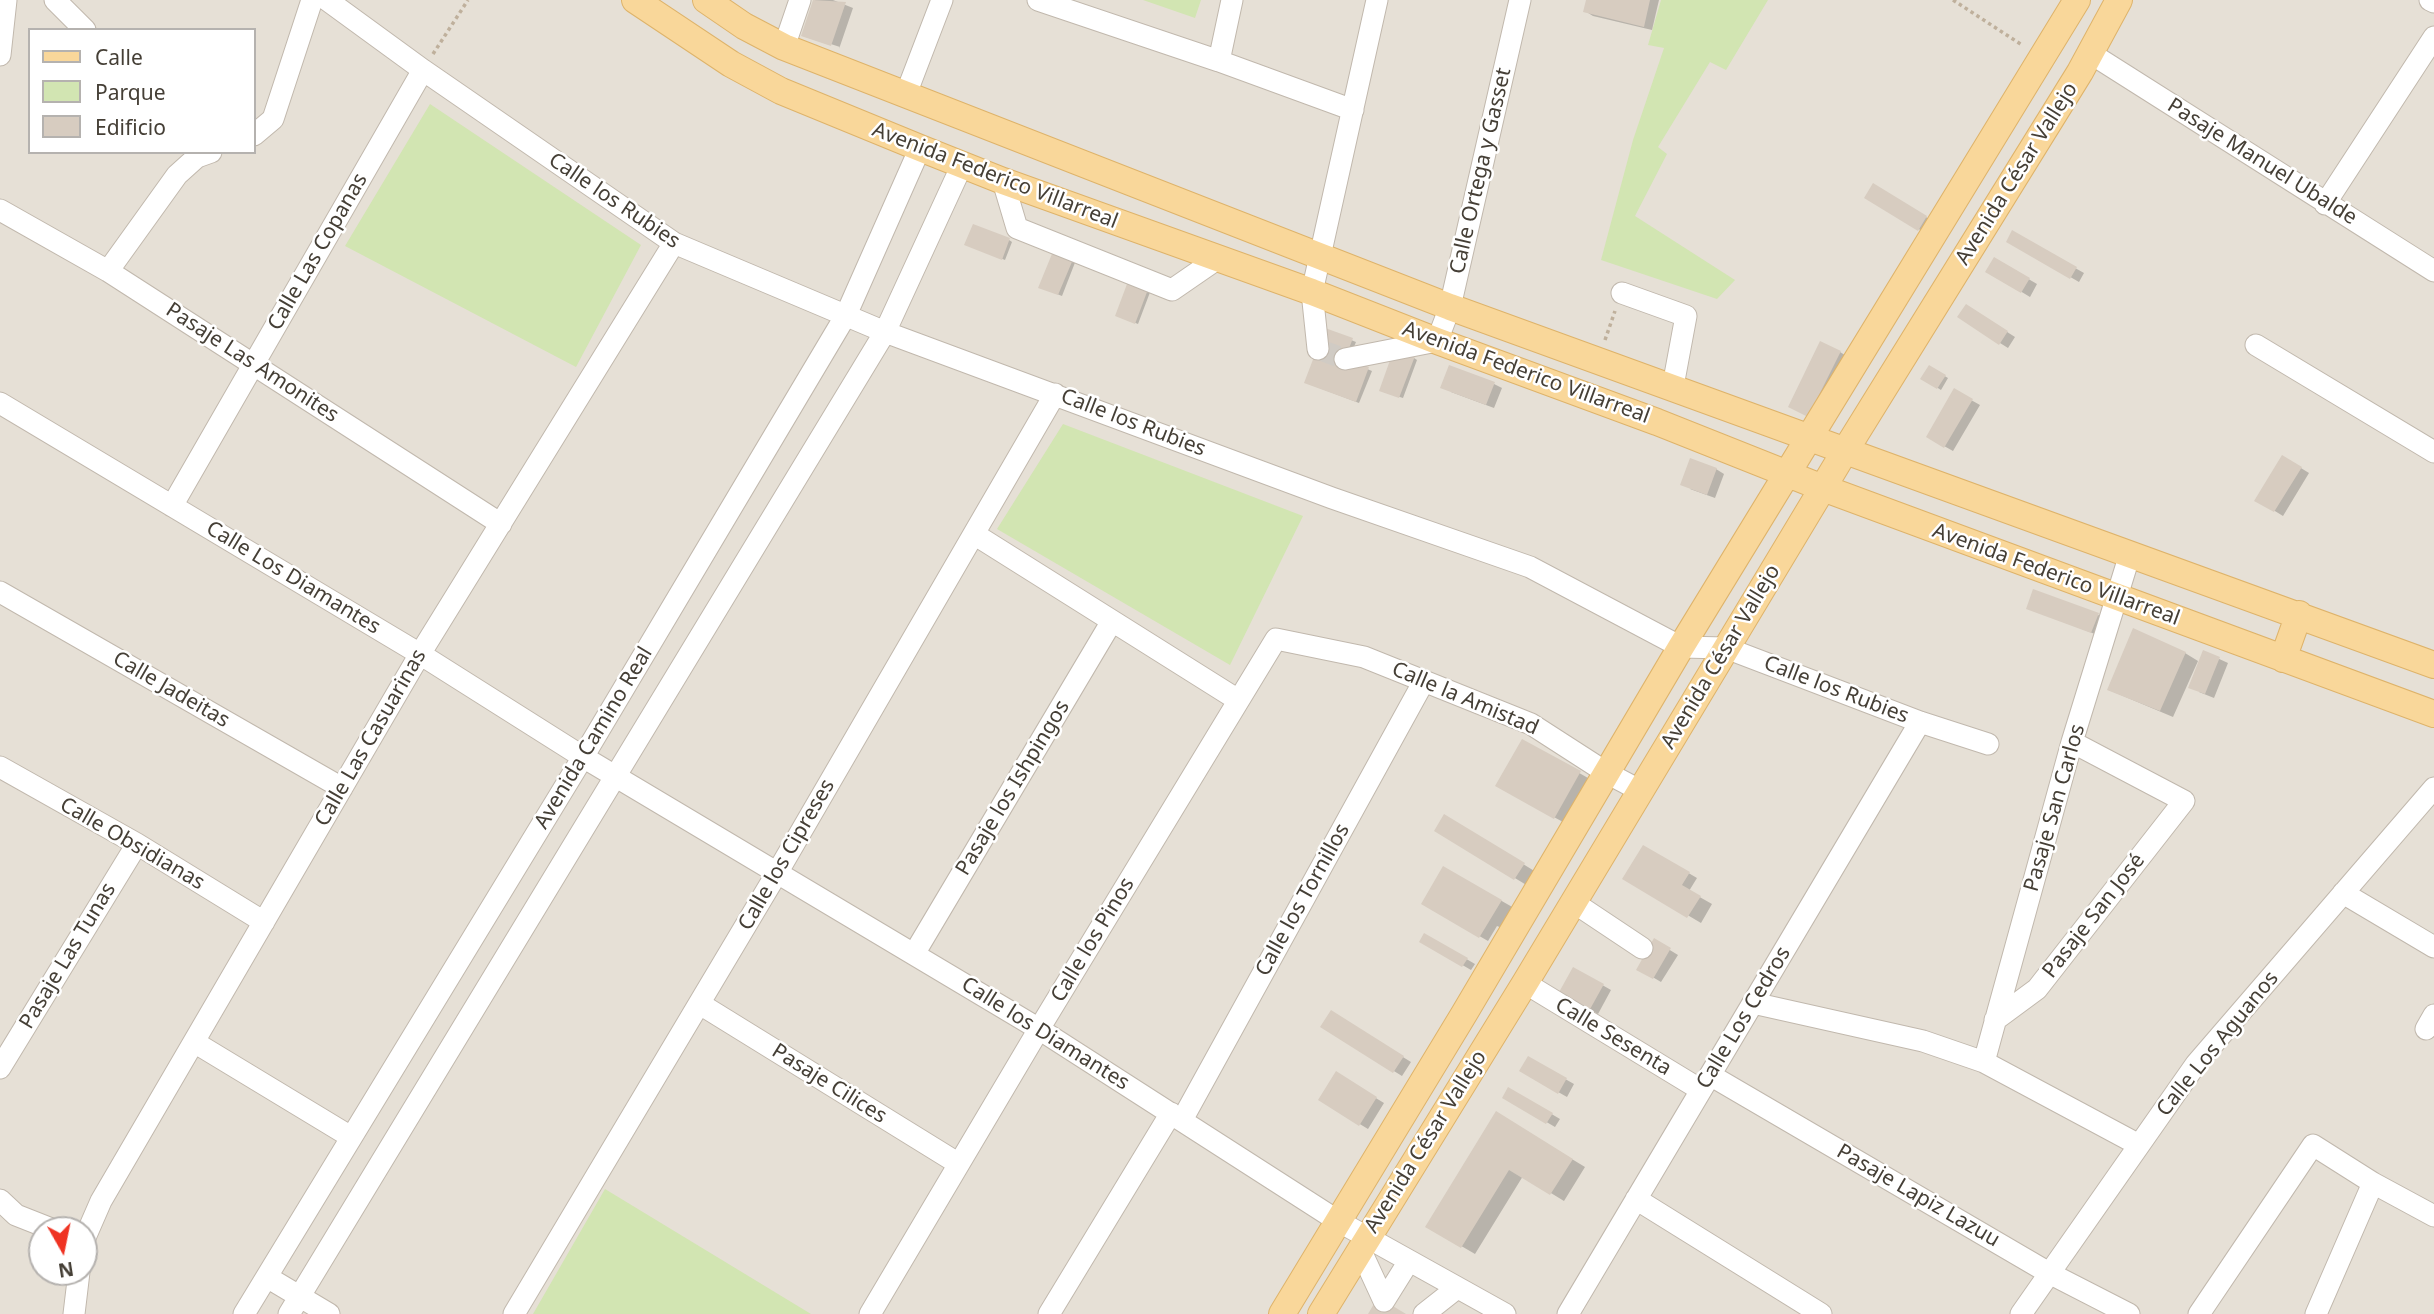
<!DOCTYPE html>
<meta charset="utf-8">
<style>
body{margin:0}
#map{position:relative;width:2434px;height:1314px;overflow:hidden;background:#f3eee7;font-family:"Noto Sans",sans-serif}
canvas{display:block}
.legend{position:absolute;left:28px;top:28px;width:228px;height:126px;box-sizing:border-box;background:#fff;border:2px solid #b5b2af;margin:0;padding:9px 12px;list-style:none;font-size:21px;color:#453f36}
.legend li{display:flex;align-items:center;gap:14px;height:35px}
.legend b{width:35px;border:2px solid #b5b2af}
.north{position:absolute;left:28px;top:1216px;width:70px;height:70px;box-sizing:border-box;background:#fff;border:2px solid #b5b2af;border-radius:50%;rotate:171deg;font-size:19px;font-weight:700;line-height:28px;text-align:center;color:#453f36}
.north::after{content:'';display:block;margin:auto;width:24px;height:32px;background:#ef3322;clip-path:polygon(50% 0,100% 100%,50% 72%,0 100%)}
</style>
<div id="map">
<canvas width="2434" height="1314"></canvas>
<ul class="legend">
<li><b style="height:9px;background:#f9d79a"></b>Calle</li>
<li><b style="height:19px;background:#d2e5b2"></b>Parque</li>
<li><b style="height:19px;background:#d7ccc0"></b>Edificio</li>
</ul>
<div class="north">N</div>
</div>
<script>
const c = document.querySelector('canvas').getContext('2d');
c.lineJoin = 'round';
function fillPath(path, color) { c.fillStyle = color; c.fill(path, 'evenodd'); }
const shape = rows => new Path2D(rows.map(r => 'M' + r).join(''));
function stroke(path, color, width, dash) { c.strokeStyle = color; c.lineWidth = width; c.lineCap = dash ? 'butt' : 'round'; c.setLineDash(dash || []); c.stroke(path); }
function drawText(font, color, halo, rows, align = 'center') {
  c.font = font + ' "Noto Sans",sans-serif'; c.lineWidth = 5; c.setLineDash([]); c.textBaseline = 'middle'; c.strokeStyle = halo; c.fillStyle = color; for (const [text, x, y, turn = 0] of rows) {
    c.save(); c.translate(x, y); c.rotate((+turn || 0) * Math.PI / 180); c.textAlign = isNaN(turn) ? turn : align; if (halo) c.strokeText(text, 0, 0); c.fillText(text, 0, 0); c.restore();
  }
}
fillPath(shape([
 [0,0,2434,0,2434,1314,0,1314],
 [30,30,254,30,254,152,30,152],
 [42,1230,84,1230,84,1272,42,1272]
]), '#e6e0d6');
fillPath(shape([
 [1143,0,1201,0,1195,18],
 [1661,0,1768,0,1726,70,1710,62,1658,147,1667,154,1635,216,1735,280,1717,299,1601,260,1633,140,1664,48,1648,45],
 [430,104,641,245,576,367,345,246],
 [1063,424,1303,516,1230,665,997,529],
 [605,1189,811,1314,533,1314]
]), '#d2e5b2');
fillPath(shape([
 [815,0,833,0,853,8,839,49,840,47,803,35],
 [1587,0,1659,0,1652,30,1593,16,1585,11],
 [1873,185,1934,222,1927,234,1866,197],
 [2013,233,2084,273,2079,282,2008,241],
 [1009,240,1012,242,1005,260,970,246],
 [1055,251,1076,260,1062,296,1044,289],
 [1994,259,2037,284,2030,297,1987,271],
 [1152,287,1138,324,1117,315],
 [1974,311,2015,337,2008,348,2000,343],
 [1326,330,1356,342,1348,361,1372,371,1359,403,1309,384],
 [1840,352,1848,357,1817,420,1798,411],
 [1414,358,1417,360,1403,398,1384,392],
 [1929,367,1948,378,1941,390,1922,378],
 [1494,384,1502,388,1494,408,1451,392],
 [1955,391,1980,405,1953,451,1928,437],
 [2283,457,2309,473,2283,516,2257,500],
 [1716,469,1724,474,1715,498,1690,489],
 [2028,608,2098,615,2106,619,2100,636],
 [2204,652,2228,663,2214,698,2199,692],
 [2185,653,2198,661,2173,717,2109,690],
 [1523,741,1588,778,1563,822,1497,786],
 [1445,816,1536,872,1528,886,1436,830],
 [1644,847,1697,878,1689,891,1712,904,1701,923,1625,878],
 [1444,868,1514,908,1502,928,1497,926,1488,941,1424,904],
 [1425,935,1475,964,1471,970,1421,941],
 [1655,941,1678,955,1661,982,1639,969],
 [1574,969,1611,990,1598,1014,1560,993],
 [1331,1013,1411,1062,1402,1076,1322,1027],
 [1528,1058,1574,1084,1567,1097,1521,1071],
 [1336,1074,1384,1103,1368,1129,1320,1100],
 [1509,1089,1560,1119,1555,1127,1504,1097],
 [1509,1121,1585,1167,1564,1201,1523,1176,1475,1254,1427,1226]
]), '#0003');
fillPath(shape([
 [813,0,846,2,831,46,801,36],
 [1586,0,1650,0,1644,27,1583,12],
 [1873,183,1927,216,1918,231,1864,198],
 [973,224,1010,238,1002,260,964,245],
 [2012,230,2077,267,2070,279,2006,242],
 [1054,249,1074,257,1058,295,1038,288],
 [1994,257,2030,278,2021,293,1985,272],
 [1130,276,1150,284,1135,324,1115,316],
 [1966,304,2008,331,1999,345,1957,317],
 [1325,328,1353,338,1345,359,1369,367,1356,402,1304,383],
 [1820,341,1841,351,1808,417,1788,407],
 [1394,349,1415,356,1399,398,1379,391],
 [1449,365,1495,382,1486,405,1440,388],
 [1929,365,1946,375,1937,389,1920,379],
 [1954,388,1973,399,1944,448,1926,437],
 [2282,455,2302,467,2274,512,2254,501],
 [1690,458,1717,468,1707,495,1680,485],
 [2033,589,2099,613,2091,633,2026,609],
 [2133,628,2186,652,2160,711,2107,690],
 [2203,650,2220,657,2205,694,2188,688],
 [1522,739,1581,771,1554,819,1495,786],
 [1444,814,1525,863,1514,880,1434,831],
 [1643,845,1690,872,1682,885,1701,896,1687,918,1622,879],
 [1443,866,1502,900,1479,938,1421,904],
 [1424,933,1468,958,1462,967,1419,942],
 [1654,938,1671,948,1653,979,1636,970],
 [1573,967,1604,984,1589,1011,1558,994],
 [1331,1010,1404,1056,1393,1073,1320,1027],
 [1528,1056,1567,1078,1558,1094,1519,1071],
 [1336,1071,1377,1097,1359,1126,1318,1100],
 [1508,1087,1553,1113,1546,1124,1502,1098],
 [1496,1111,1573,1159,1550,1195,1509,1170,1461,1248,1425,1227],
 [1378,1297,1406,1314,1368,1314]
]), '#d7ccc0');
stroke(shape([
 [1318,349,1345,359]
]), '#d0cbc4', 21, [21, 10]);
const minor = shape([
 [55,0,85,30],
 [327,0,423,70,674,243,885,332,1332,498,1530,567,1681,647,1726,648,1920,722,1988,744],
 [1038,0,1219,61,1353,110],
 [2430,0,2434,2],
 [784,47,800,0],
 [2090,53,2434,271],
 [0,55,6,0],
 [1219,61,1232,0],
 [906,94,942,0],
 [254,135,273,119,312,0],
 [1003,181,1017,228,1172,290,1217,259],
 [2325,204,2434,37],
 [0,210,108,271,501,524],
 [108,271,177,175,197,157,211,152],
 [1622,293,1686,316,1673,386],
 [2256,345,2434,452],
 [1318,349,1312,292,1377,0],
 [1345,359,1437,341,1450,307,1520,0],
 [0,403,420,654,583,757,1039,1029,1338,1221,1505,1314],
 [172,506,423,70],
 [974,534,1238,700],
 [0,592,342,788],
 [0,767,137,844,264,922],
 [2343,893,2434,947],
 [1573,902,1642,948],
 [914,954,1112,621],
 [1525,983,1701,1090],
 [1753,1003,1923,1041,1984,1062,2139,1145],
 [700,1004,959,1164],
 [1995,1020,2037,989,2184,801,2072,742],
 [2426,1029,2434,1015],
 [194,1042,351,1137],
 [1984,1062,2072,742,2130,554],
 [0,1068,137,844],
 [1710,1075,2049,1273,2129,1314],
 [1182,1120,1424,681],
 [1636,1199,1821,1314],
 [0,1200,16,1215,54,1230],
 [84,1240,101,1201,420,654,674,243],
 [1360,1249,1384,1301],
 [267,1277,329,1314],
 [1384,1301,1409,1261],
 [74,1314,79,1272],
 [244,1314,583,757,846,315,920,148],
 [289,1314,885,332,962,165],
 [514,1314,777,873,1055,394],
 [870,1314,1039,1029,1276,639,1364,657,1531,724,1607,773,1641,791],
 [1049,1314,1171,1113],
 [1424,1314,1457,1288],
 [1568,1314,1920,722],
 [2021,1314,2196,1064,2434,788],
 [2199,1314,2313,1145,2373,1183,2434,1216],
 [2316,1314,2373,1183]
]);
const major = shape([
 [635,0,731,64,781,91,920,148,1003,181,1312,292,1437,341,1657,422,1823,488,2434,714],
 [706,0,744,26,784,47,1450,307,2434,665],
 [2283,659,2299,614],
 [1282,1314,1464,1014,1681,647,2077,0],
 [1321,1314,1525,983,1845,451,2080,72,2119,0]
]);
stroke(minor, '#c1b8ad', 23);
stroke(major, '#deb36a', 28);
stroke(shape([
 [1953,0,2022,45],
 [433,54,468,0],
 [1605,340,1615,311]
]), '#bfb09c', 3.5, [3.5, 3.5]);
stroke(minor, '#fff', 21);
stroke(major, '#f9d79a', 26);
drawText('21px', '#453f36', '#fff', [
 ["Pasaje Manuel Ubalde",2262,162,32],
 ["Calle Ortega y Gasset",1481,171,-77],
 ["Avenida César Vallejo",2017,174,-58],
 ["Avenida Federico Villarreal",995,176,21],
 ["Calle los Rubies",614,201,34],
 ["Calle Las Copanas",318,252,-60],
 ["Pasaje Las Amonites",252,363,33],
 ["Avenida Federico Villarreal",1526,373,20],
 ["Calle los Rubies",1133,423,21],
 ["Avenida Federico Villarreal",2056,575,20],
 ["Calle Los Diamantes",293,578,31],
 ["Avenida César Vallejo",1721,657,-59],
 ["Calle Jadeitas",171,690,30],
 ["Calle los Rubies",1836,690,21],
 ["Calle la Amistad",1465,699,23],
 ["Calle Las Casuarinas",371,738,-60],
 ["Avenida Camino Real",594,738,-59],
 ["Pasaje los Ishpingos",1013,788,-59],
 ["Pasaje San Carlos",2055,808,-74],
 ["Calle Obsidianas",132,844,30],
 ["Calle los Cipreses",787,855,-60],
 ["Calle los Tornillos",1303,900,-61],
 ["Pasaje San José",2094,916,-52],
 ["Calle los Pinos",1093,940,-59],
 ["Pasaje Las Tunas",68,956,-59],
 ["Calle Los Cedros",1744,1018,-59],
 ["Calle los Diamantes",1045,1034,32],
 ["Calle Sesenta",1613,1037,31],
 ["Calle Los Aguanos",2218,1044,-51],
 ["Pasaje Cilices",829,1084,32],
 ["Avenida César Vallejo",1426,1142,-58],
 ["Pasaje Lapiz Lazuu",1918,1196,30]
]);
</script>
